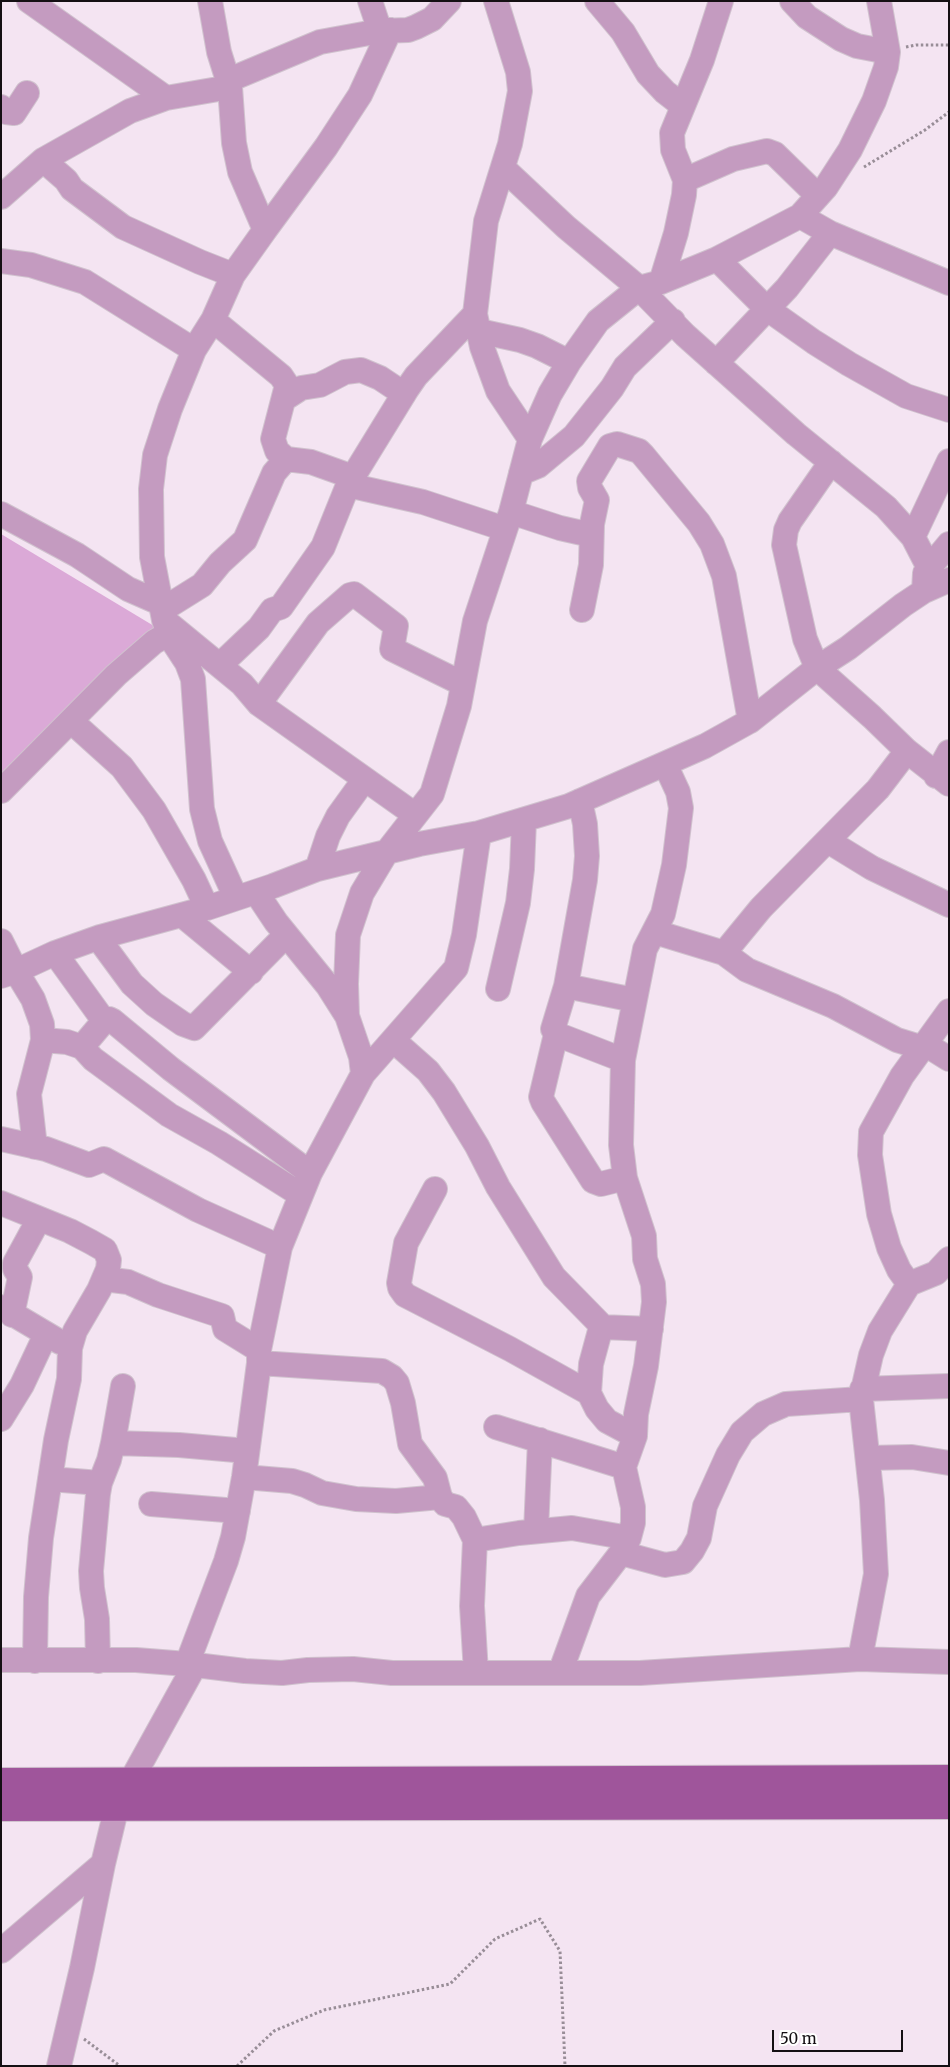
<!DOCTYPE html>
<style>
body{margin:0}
#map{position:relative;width:950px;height:2067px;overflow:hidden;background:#f4e4f2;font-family:Merriweather,serif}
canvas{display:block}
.frame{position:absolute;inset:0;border:2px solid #140f13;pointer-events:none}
.scale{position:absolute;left:772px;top:2030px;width:131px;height:22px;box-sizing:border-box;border:2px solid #140f13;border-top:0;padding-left:6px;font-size:15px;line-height:18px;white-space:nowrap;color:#140f13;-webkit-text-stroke:4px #fff;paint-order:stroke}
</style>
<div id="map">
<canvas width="950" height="2067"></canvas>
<div class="frame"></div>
<div class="scale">50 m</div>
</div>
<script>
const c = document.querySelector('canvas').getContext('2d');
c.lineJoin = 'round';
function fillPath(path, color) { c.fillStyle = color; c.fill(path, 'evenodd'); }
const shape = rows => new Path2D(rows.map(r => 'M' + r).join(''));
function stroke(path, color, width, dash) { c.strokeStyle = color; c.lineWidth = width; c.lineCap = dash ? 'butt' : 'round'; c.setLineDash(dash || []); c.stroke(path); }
fillPath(shape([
 [1,534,159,629,1,778]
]), '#dba9d7');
const minor = shape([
 [29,1,166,98],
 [210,1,219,52,230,87,234,143,240,172,265,230,233,275,213,320,194,350,170,409,155,455,151,489,152,557,164,620,170,637,187,663,193,679,202,809,210,841,236,898],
 [370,1,380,31],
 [496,1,518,72,520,91,510,144,486,221,475,314,482,347,498,391,530,439],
 [597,1,623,32,648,74,665,92,683,106],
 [792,1,807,17,841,39,857,46,888,52],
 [229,80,320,42,380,31,408,30,416,27,432,19,449,1],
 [1,107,6,112,14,113,27,93],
 [43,160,66,180,72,189,123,227,200,262,233,275],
 [503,168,566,227,639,288,685,335,796,434,886,507,913,537,929,568,925,573,924,591],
 [685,180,733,159,767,151,775,154,818,196],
 [1,197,43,160,130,111,166,98,230,87],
 [800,216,830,233,949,283],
 [265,230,326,147,360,95,390,30],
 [717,259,766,308,814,342,849,364,906,396,949,410],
 [1,261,31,265,85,282,194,350],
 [661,282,676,233,684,195,685,180,673,150,672,133,702,60,721,1],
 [213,320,281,376,287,385,273,439,277,451,286,459],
 [479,331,520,340,537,346,569,362],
 [716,363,787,288,830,233],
 [284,399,301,388,320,385,345,372,361,370,380,378,404,394],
 [831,462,790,521,786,530,784,545,805,639,817,668,872,717,907,751,949,784],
 [521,473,538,466,574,436,612,388,625,367,673,321],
 [348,485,423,502,505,529],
 [511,512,560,528,591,535],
 [1,514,77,555,128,589,160,603],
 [913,537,949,461],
 [929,568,949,544],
 [162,610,202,585,220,563,245,540,274,473,286,459,311,462,353,477],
 [582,610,591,565,592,524,597,500,590,488,589,481,610,446,617,444,639,451,643,455,699,523,712,544,724,576,750,721],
 [169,624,242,684,259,704,414,814],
 [220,665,259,628,272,610,281,607,323,547,348,485,407,389,416,376,475,314],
 [259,704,318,623,350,595,354,594,396,626,392,649,463,684],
 [71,721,122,767,154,810,194,880,207,908],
 [936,776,949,752],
 [1,791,116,675,154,642,161,638,170,637],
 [580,801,585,824,587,856,585,880,566,986,553,1029,556,1034,623,1060],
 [828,841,872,868,949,905],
 [317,869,328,836,338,816,364,780],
 [182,915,251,972],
 [655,932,724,953,747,970,833,1006,897,1040,923,1048],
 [100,937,104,946,132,984,154,1004,183,1024,194,1028,286,935],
 [1,941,16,971,33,999,42,1024,43,1040,29,1094,35,1147],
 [55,953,104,1021],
 [724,953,761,908,878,789,907,751],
 [1,976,16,971,55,953,100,937,207,908,273,886,317,869,419,844,479,833,569,806,705,746,750,721,817,668,848,648,903,605,924,591,949,580],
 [566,986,634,1000],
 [498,989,518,903,522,869,524,821],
 [347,1016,346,984,348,935,362,893,386,853,432,794,459,706,475,621,511,512,530,439,550,394,569,362,598,321,639,288,661,282,717,259,800,216,826,187,850,150,874,101,886,67,888,52,879,1],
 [556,1034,541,1097,543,1102,593,1181,601,1184,625,1178],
 [43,1040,67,1042,82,1047,104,1021,109,1019,113,1021,171,1069,310,1173],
 [393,1040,428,1071,444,1092,477,1146,498,1187,554,1277,600,1324,601,1327,591,1364,589,1393,597,1409,607,1421,635,1436],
 [925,1044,949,1059],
 [82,1047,93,1059,169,1115,219,1143,301,1195],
 [363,1074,456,968,464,935,479,833],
 [1,1139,46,1149,89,1165,104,1159,198,1210,280,1247],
 [435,1189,406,1243,399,1283,400,1288,405,1295,510,1349,589,1393],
 [1,1203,70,1231,91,1242,105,1250,109,1260,108,1269,99,1290,75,1331,70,1348,69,1379,56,1440,41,1538,36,1597,35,1661],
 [104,1279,128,1282,158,1295,222,1316,225,1329,259,1350],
 [909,1284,936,1273,949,1259],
 [1,1307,60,1342],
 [12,1315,20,1277,15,1269,15,1263,39,1219],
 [601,1327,651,1329],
 [259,1363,382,1371,392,1377,397,1383,403,1403,410,1444,435,1478,440,1497,445,1504,456,1507,464,1517,475,1540,472,1606,476,1673],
 [862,1389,949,1386],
 [1,1419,22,1385,46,1334],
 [496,1427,624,1467],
 [113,1443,179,1445,247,1451],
 [868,1458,912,1457,949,1463],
 [244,1477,292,1481,305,1485,322,1493,356,1499,396,1501,440,1497],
 [50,1479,100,1483],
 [151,1504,238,1511],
 [536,1531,540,1440],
 [475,1540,519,1533,572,1528,629,1538],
 [621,1553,665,1565,683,1562,692,1551,699,1538,705,1506,728,1455,742,1432,763,1414,786,1404,861,1399],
 [860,1659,876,1574,872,1500,861,1399,871,1355,880,1331,909,1284,899,1270,889,1248,879,1214,870,1155,871,1132,902,1076,949,1011],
 [1,1660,136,1660,187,1664,245,1671,282,1673,308,1670,353,1669,392,1673,640,1673,860,1659,949,1662],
 [98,1661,97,1619,92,1588,91,1571,98,1494,100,1483,109,1460,113,1443,123,1386],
 [187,1664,226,1561,233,1537,244,1477,259,1363,259,1350,280,1247,310,1173,363,1074,361,1057,347,1016,328,986,276,922,256,892],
 [560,1673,588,1596,621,1553,629,1538,633,1523,633,1507,624,1467,635,1436,636,1414,646,1366,654,1302,653,1284,645,1259,644,1236,625,1178,621,1145,623,1060,645,949,663,914,674,865,681,808,678,792,665,764],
 [1,1951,103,1864],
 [59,2066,82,1968,103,1864,117,1806,195,1665]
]);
const major = shape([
 [1,1782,949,1779],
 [1,1807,949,1805]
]);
stroke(minor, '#d0c2ce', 26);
stroke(major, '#d0c2ce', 30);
stroke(shape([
 [906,47,916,45,949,45],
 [864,167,925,130,949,112],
 [84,2039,120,2066],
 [237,2066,274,2031,324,2010,450,1984,495,1939,540,1919,560,1951,565,2066]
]), '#988d97', 3, [2.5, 2.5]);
stroke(minor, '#c49bc0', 24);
stroke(major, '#9f559b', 28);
</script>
